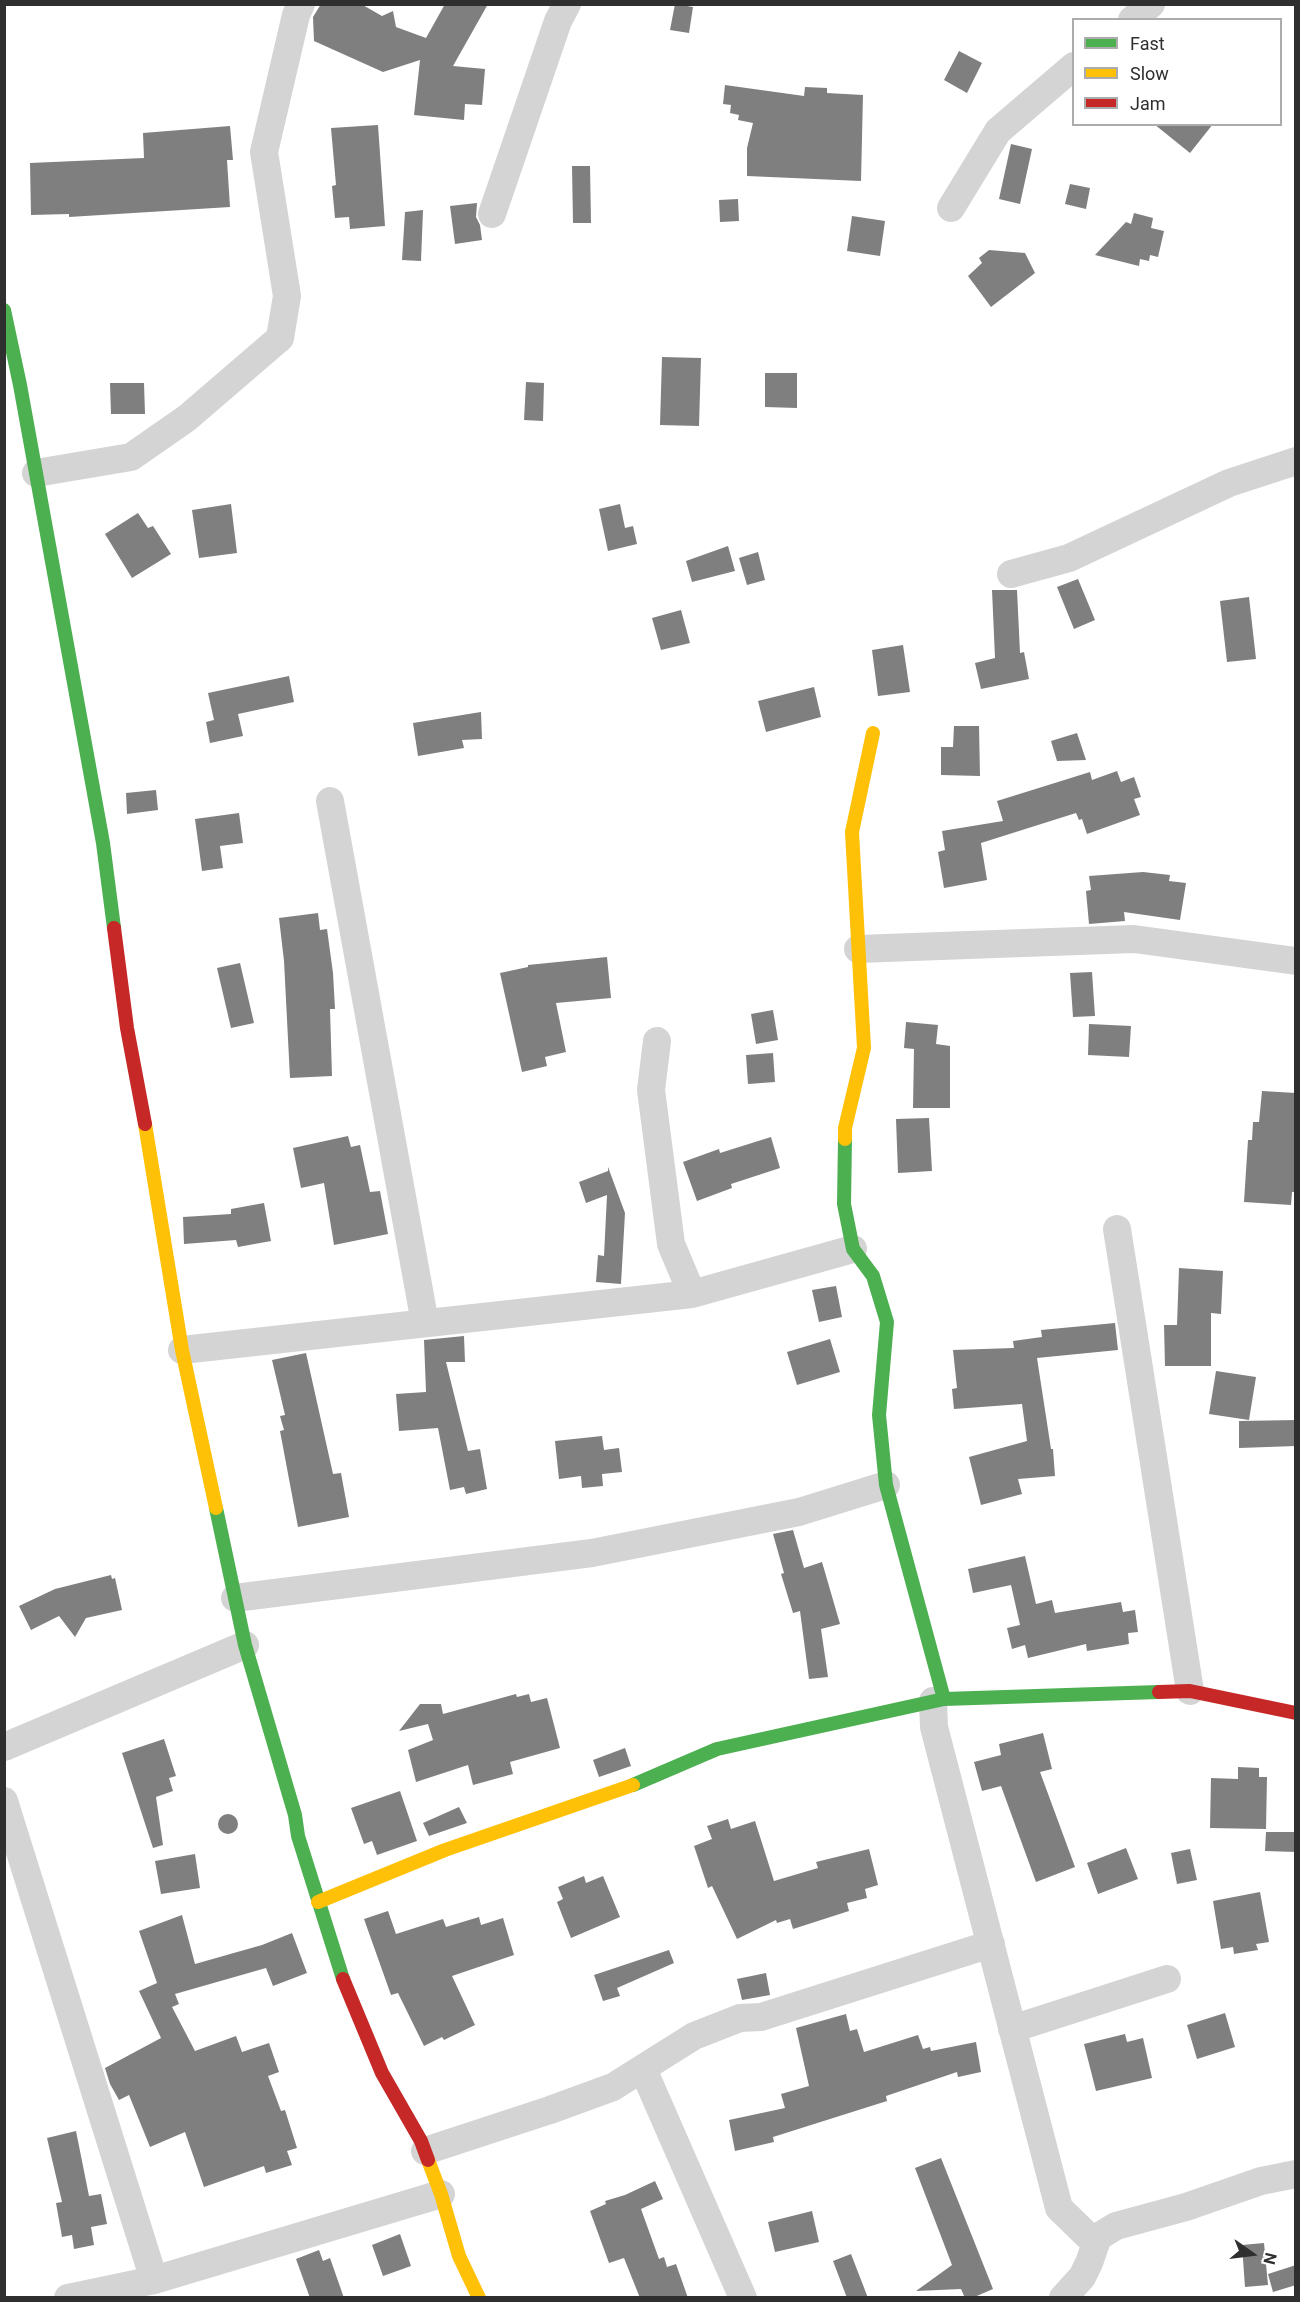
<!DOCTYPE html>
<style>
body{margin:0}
#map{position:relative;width:1300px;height:2302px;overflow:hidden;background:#fff;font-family:Roboto,sans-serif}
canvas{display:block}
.frame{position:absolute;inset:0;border:6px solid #2f2f2f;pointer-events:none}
.legend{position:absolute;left:1072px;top:18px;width:210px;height:108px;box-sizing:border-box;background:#fff;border:2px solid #acacac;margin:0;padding:8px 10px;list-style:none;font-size:18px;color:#2f2f2f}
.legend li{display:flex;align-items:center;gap:12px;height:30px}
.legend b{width:30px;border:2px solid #acacac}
.north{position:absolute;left:1222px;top:2224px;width:60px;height:60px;-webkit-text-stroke:4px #fff;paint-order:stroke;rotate:104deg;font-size:16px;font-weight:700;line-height:24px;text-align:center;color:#2f2f2f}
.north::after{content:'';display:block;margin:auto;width:21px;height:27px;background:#2f2f2f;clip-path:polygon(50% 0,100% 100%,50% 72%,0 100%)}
</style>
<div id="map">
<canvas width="1300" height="2302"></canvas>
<div class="frame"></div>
<ul class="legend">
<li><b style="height:8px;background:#4caf50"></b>Fast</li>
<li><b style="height:8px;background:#ffc107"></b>Slow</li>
<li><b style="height:8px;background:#c62828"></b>Jam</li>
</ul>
<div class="north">N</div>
</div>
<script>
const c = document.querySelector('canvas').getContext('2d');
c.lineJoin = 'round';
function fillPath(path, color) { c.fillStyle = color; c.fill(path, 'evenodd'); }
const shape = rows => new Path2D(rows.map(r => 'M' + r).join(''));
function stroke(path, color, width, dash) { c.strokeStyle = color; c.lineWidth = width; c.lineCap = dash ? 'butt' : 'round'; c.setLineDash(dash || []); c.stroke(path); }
fillPath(shape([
 [321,4,361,4,382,16,393,11,396,27,426,38,445,4,488,4,453,66,485,69,482,105,465,104,464,120,414,115,420,60,383,72,314,41,313,17],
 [675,4,693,7,689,33,670,30],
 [959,51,982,63,967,93,944,80],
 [725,85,804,96,805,87,827,88,827,93,863,95,861,181,747,176,747,148,753,123,738,120,739,115,730,113,731,105,723,104],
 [1154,124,1213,124,1190,153],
 [378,125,385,226,350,229,349,217,335,218,332,186,336,185,331,128],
 [230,126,233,160,227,160,230,207,69,217,69,214,31,215,30,163,144,158,143,133],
 [1011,144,1032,149,1020,204,999,199],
 [572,166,590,166,591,223,573,223],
 [1070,184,1090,188,1086,209,1065,204],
 [738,199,739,221,720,222,719,200],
 [477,203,476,217,480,225,482,240,455,244,450,206],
 [423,210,421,261,402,260,405,212],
 [1134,213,1153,218,1151,228,1164,231,1158,257,1150,255,1149,261,1140,259,1139,266,1095,255,1126,222,1131,224],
 [852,216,885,221,880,256,847,251],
 [989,250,1025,253,1035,273,991,307,968,276,982,263,979,258],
 [662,357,701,358,699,426,660,425],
 [765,373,797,373,797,408,765,407],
 [526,382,544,383,543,421,524,420],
 [110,383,144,383,145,414,111,414],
 [231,504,237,553,199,558,192,510],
 [620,504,625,528,633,526,637,544,608,551,599,509],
 [138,513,148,528,153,526,171,554,132,578,105,534],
 [728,546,735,571,692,582,686,561],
 [758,552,765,580,747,585,739,558],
 [1078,579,1095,620,1074,629,1057,587],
 [992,590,1017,590,1020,653,1024,652,1029,679,981,689,975,663,995,658],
 [1249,597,1256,659,1227,662,1220,601],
 [681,610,690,643,661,650,652,618],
 [903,645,910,692,878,696,872,650],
 [289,676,294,702,238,714,243,736,210,743,206,722,214,720,208,693],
 [814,687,821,717,766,732,758,701],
 [481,712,482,739,462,740,464,748,418,756,413,723],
 [954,726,979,726,980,776,941,775,941,747,953,747],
 [1077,733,1086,760,1057,761,1051,741],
 [1117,771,1121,782,1134,777,1141,797,1134,799,1140,815,1087,834,1082,819,1079,820,1076,813,981,843,987,880,944,888,938,852,945,850,942,831,1003,821,997,801,1090,772,1092,780],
 [156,790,158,810,127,814,126,793],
 [239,813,243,843,220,846,223,868,202,871,195,819],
 [1143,872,1170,875,1169,881,1186,883,1180,920,1124,912,1125,921,1089,924,1086,891,1091,890,1089,876],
 [318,913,320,930,327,929,333,973,335,1009,330,1009,332,1076,290,1078,284,961,279,918],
 [607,957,611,998,556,1003,566,1052,545,1057,547,1066,522,1072,500,973,528,967,528,965],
 [240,963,254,1023,231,1028,217,968],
 [1092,972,1095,1016,1073,1017,1070,973],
 [773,1010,778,1040,756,1044,751,1014],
 [906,1022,938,1025,936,1044,950,1046,950,1108,913,1108,914,1049,904,1048],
 [1089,1024,1131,1026,1129,1057,1088,1055],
 [773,1053,775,1082,748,1084,746,1055],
 [1262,1091,1296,1093,1296,1192,1292,1192,1291,1205,1244,1202,1248,1140,1252,1140,1253,1122,1259,1122],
 [929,1118,932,1171,898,1173,896,1119],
 [348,1136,351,1147,360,1145,370,1192,380,1191,388,1234,334,1245,324,1183,301,1188,293,1148],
 [771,1137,780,1168,731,1184,732,1188,697,1201,683,1162,719,1149,720,1153],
 [608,1167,625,1213,621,1284,596,1282,598,1255,604,1256,607,1195,586,1203,579,1182,608,1171],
 [264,1203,271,1241,238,1247,236,1240,184,1244,183,1217,231,1214,231,1209],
 [1179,1268,1223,1271,1221,1314,1211,1313,1211,1366,1165,1366,1164,1325,1177,1325],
 [836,1286,842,1317,819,1322,812,1290],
 [1115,1323,1118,1350,1037,1358,1051,1449,1053,1449,1055,1476,1018,1479,1022,1494,981,1505,969,1457,1027,1441,1022,1404,954,1409,952,1389,957,1388,953,1350,1014,1348,1013,1341,1042,1337,1041,1330],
 [464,1336,465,1362,446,1362,468,1451,480,1449,487,1489,466,1494,464,1487,450,1490,438,1428,399,1431,396,1394,426,1392,424,1340],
 [830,1339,840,1372,797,1385,787,1352],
 [306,1353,333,1474,341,1473,349,1517,298,1527,280,1431,284,1430,280,1416,285,1415,272,1360],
 [1216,1371,1256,1377,1249,1420,1209,1414],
 [1296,1420,1296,1446,1239,1448,1239,1421],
 [602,1436,604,1450,619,1448,622,1472,602,1474,603,1486,582,1488,581,1476,559,1479,555,1441],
 [793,1530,804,1568,822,1562,840,1624,821,1629,828,1677,809,1679,800,1611,793,1613,781,1574,784,1573,773,1534],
 [1025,1556,1036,1604,1052,1600,1055,1613,1121,1602,1123,1612,1135,1610,1138,1632,1128,1633,1129,1644,1087,1651,1086,1644,1028,1658,1025,1645,1012,1649,1007,1628,1020,1625,1011,1585,973,1593,968,1569],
 [111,1575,112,1579,115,1578,122,1610,86,1618,75,1637,59,1616,31,1630,19,1606,55,1589],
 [516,1694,517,1697,529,1694,531,1702,547,1698,560,1748,510,1762,513,1774,473,1785,468,1765,416,1782,408,1750,433,1740,428,1724,399,1731,420,1704,441,1704,443,1714],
 [1043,1733,1052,1769,1040,1772,1075,1867,1036,1882,1001,1786,982,1791,974,1762,1001,1755,999,1744],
 [164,1739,176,1776,169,1778,173,1791,156,1797,163,1845,153,1848,122,1753],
 [625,1748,631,1766,599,1777,593,1760],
 [1238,1767,1259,1768,1259,1777,1267,1777,1266,1829,1210,1828,1211,1778,1238,1779],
 [400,1791,417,1841,377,1855,372,1841,364,1844,351,1808],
 [459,1807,467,1823,429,1836,423,1823],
 '218 1824a10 10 0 1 1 20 0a10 10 0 1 1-20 0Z',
 [728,1819,731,1829,755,1821,774,1881,818,1868,816,1862,869,1849,878,1885,865,1889,867,1898,847,1903,849,1911,793,1929,790,1919,777,1923,776,1920,737,1939,712,1886,708,1888,694,1846,712,1839,707,1826],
 [1266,1832,1296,1832,1296,1852,1265,1851],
 [1126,1848,1138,1879,1098,1894,1087,1863],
 [1190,1849,1197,1880,1177,1884,1171,1853],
 [195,1854,200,1888,161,1894,155,1861],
 [584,1876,586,1883,603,1876,620,1917,571,1938,557,1902,563,1899,558,1887],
 [1260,1892,1269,1942,1256,1944,1258,1950,1234,1954,1233,1947,1221,1949,1213,1901],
 [388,1911,396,1934,443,1919,446,1927,479,1917,481,1925,503,1918,514,1955,452,1976,475,2025,444,2040,442,2037,424,2046,398,1993,391,1995,364,1919],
 [182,1915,195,1964,262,1945,292,1933,307,1973,273,1986,266,1968,175,1994,179,2004,172,2007,195,2051,236,2036,242,2052,269,2043,279,2072,268,2076,281,2111,285,2110,297,2148,287,2151,292,2165,266,2173,264,2166,204,2187,185,2132,150,2147,129,2095,119,2100,110,2084,105,2068,161,2038,139,1991,157,1983,139,1931],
 [669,1950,674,1963,617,1988,620,1996,603,2001,594,1975],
 [766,1973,770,1995,742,2000,737,1979],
 [1225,2013,1235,2047,1197,2059,1187,2025],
 [846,2014,850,2031,857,2029,864,2052,918,2035,923,2049,930,2047,931,2051,976,2042,981,2072,958,2077,957,2072,886,2096,887,2101,773,2137,774,2142,735,2151,729,2120,785,2108,781,2094,809,2086,796,2028],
 [1125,2034,1127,2042,1143,2038,1152,2078,1096,2091,1084,2044],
 [76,2131,89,2196,101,2194,107,2224,91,2227,94,2245,74,2249,72,2235,62,2237,56,2203,62,2202,47,2138],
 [941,2158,993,2289,972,2298,965,2298,961,2289,916,2291,952,2265,915,2168],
 [655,2181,663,2199,641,2209,659,2259,664,2257,667,2267,676,2264,688,2298,640,2298,624,2258,609,2263,590,2211,606,2204,605,2201,625,2195],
 [812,2211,819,2242,775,2252,768,2222],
 [400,2234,411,2266,383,2276,372,2245],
 [1264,2243,1268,2285,1245,2287,1242,2245],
 [319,2250,323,2261,330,2258,344,2298,310,2298,296,2259],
 [851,2254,868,2298,847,2298,833,2261],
 [1296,2265,1296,2285,1273,2292,1268,2274]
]), '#7f7f7f');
stroke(shape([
 [1132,20,1151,4],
 [951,208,998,131,1074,66],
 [492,214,558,21,567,4],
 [36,473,131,457,187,418,280,338,287,296,264,152,296,15,301,4],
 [1011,574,1069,558,1229,483,1296,461],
 [330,801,425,1323],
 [858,949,1134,939,1296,961],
 [657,1041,651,1090,671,1244,692,1294],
 [1117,1229,1190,1691],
 [182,1350,692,1294,853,1249],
 [235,1598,592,1553,799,1512,886,1485],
 [933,1701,934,1727,1059,2208,1095,2243],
 [4,1747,245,1645],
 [4,1801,154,2280],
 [1012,2029,1167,1979],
 [643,2069,743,2298],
 [425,2151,550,2110,613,2087,694,2036,740,2018,761,2017,991,1944],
 [68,2298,154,2280,441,2194],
 [1063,2298,1082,2277,1089,2263,1098,2237,1116,2226,1186,2207,1261,2181,1296,2174]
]), '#d4d4d4', 28);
stroke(shape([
 [4,310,20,385,103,843,114,928],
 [845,1139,844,1204,853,1249,873,1276,887,1322,879,1415,886,1485,944,1699],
 [216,1508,245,1645,295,1815,298,1836,343,1979],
 [633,1785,717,1749,944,1699,1159,1692]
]), '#4caf50', 14);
stroke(shape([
 [145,1124,182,1350,216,1508],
 [845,1139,845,1128,864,1048,852,832,873,733],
 [318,1902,445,1850,633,1785],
 [428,2160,441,2194,459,2256,479,2298]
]), '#ffc107', 14);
stroke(shape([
 [114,928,127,1028,145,1124],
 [1159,1692,1190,1691,1296,1713],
 [343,1979,382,2073,421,2141,428,2160]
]), '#c62828', 14);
</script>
